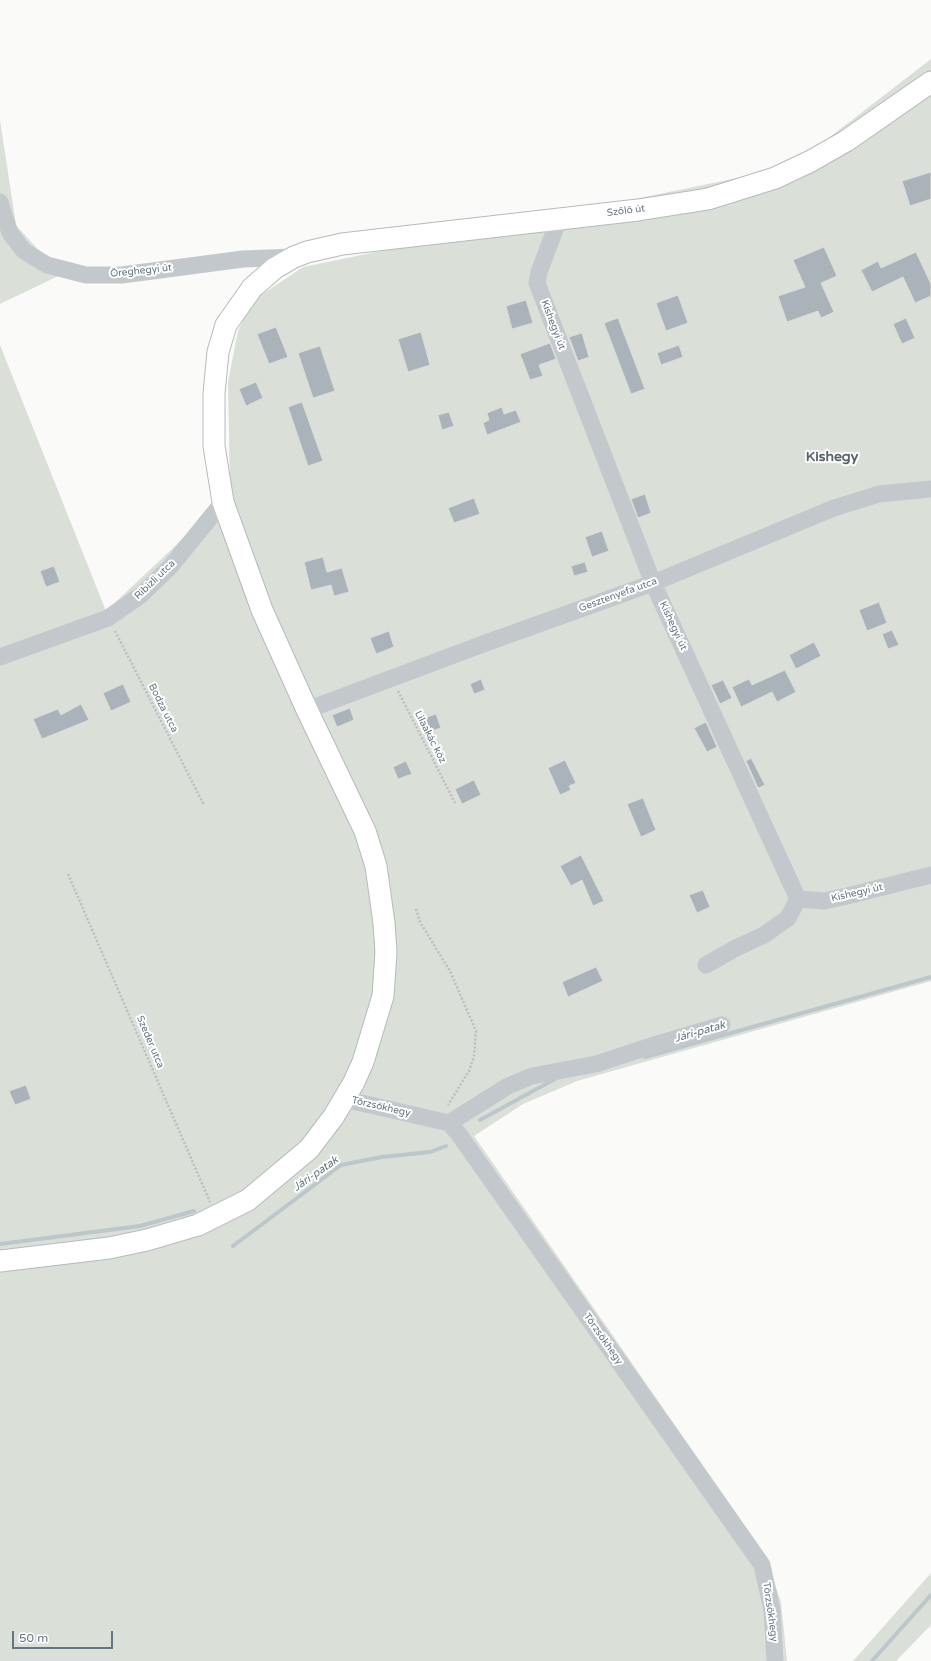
<!DOCTYPE html>
<meta charset="utf-8">
<style>
body{margin:0}
#map{position:relative;width:931px;height:1661px;overflow:hidden;background:#fafaf8;font-family:"Varela Round",sans-serif}
canvas{display:block}
.scale{position:absolute;left:12px;top:1631px;width:101px;height:18px;box-sizing:border-box;border:2px solid #657683;border-top:0;padding-left:5px;font-size:12px;line-height:14px;white-space:nowrap;color:#657683;-webkit-text-stroke:3px #fff;paint-order:stroke}
</style>
<div id="map">
<canvas width="931" height="1661"></canvas>
<div class="scale">50 m</div>
</div>
<script>
const c = document.querySelector('canvas').getContext('2d');
c.lineJoin = 'round';
function fillPath(path, color) { c.fillStyle = color; c.fill(path, 'evenodd'); }
const shape = rows => new Path2D(rows.map(r => 'M' + r).join(''));
function stroke(path, color, width, dash) { c.strokeStyle = color; c.lineWidth = width; c.lineCap = dash ? 'butt' : 'round'; c.setLineDash(dash || []); c.stroke(path); }
function drawText(font, color, halo, rows, align = 'center') {
  c.font = font + ' "Varela Round",sans-serif'; c.lineWidth = 4; c.setLineDash([]); c.textBaseline = 'middle'; c.strokeStyle = halo; c.fillStyle = color; for (const [text, x, y, turn = 0] of rows) {
    c.save(); c.translate(x, y); c.rotate((+turn || 0) * Math.PI / 180); c.textAlign = isNaN(turn) ? turn : align; if (halo) c.strokeText(text, 0, 0); c.fillText(text, 0, 0); c.restore();
  }
}
fillPath(shape([
 [931,59,931,981,577,1081,523,1104,474,1136,764,1553,781,1602,787,1661,0,1661,0,345,106,611,173,548,230,490,228,382,238,331,251,302,303,267,791,167],
 [0,120,16,225,42,254,77,267,0,304],
 [931,1573,931,1625,896,1661,853,1661]
]), '#dadfd7');
stroke(shape([
 [645,1057,931,977],
 [480,1120,555,1079],
 [0,1244,140,1226,194,1211],
 [233,1246,341,1165,382,1157,430,1152,446,1146],
 [872,1661,931,1595]
]), '#bbc7cb', 4);
const building = shape([
 [931,172,931,199,910,206,902,181,931,172],
 [824,247,837,276,821,283,834,312,821,318,818,311,787,322,778,296,805,287,793,260,824,247],
 [916,252,931,284,931,296,915,303,903,277,872,292,861,270,878,261,881,268,916,252],
 [678,295,688,323,666,331,656,303,678,295],
 [526,300,533,323,512,329,506,306,526,300],
 [618,318,645,389,631,394,604,323,618,318],
 [906,318,915,338,902,344,893,324,906,318],
 [276,327,288,357,269,364,257,334,276,327],
 [421,332,430,365,408,372,398,339,421,332],
 [582,333,589,357,578,361,569,337,582,333],
 [550,343,556,359,539,365,543,376,530,380,520,354,550,343],
 [679,345,683,357,661,365,657,353,679,345],
 [320,346,335,391,313,398,298,353,320,346],
 [256,382,263,398,246,406,239,389,256,382],
 [302,402,323,461,308,466,288,407,302,402],
 [502,407,504,414,516,410,521,422,487,435,483,423,489,420,487,413,502,407],
 [449,412,454,426,442,430,438,415,449,412],
 [645,494,651,513,638,518,631,499,645,494],
 [474,498,480,514,454,523,448,508,474,498],
 [602,531,609,551,592,557,585,537,602,531],
 [323,557,327,572,342,568,349,592,334,596,331,585,311,590,304,562,323,557],
 [585,562,588,572,574,576,571,566,585,562],
 [54,566,60,582,46,587,40,571,54,566],
 [879,602,887,623,867,631,859,610,879,602],
 [892,630,899,645,888,649,882,634,892,630],
 [389,631,394,647,376,654,370,638,389,631],
 [814,642,821,656,796,669,789,655,814,642],
 [785,670,796,692,777,702,772,692,741,707,732,687,749,679,752,685,785,670],
 [481,679,485,690,474,694,470,684,481,679],
 [723,680,732,698,720,704,711,685,723,680],
 [123,684,131,702,111,711,103,693,123,684],
 [81,704,89,720,42,739,33,719,58,709,61,715,81,704],
 [350,708,354,720,337,727,332,715,350,708],
 [436,714,441,728,426,733,421,719,436,714],
 [706,722,717,747,707,752,694,728,706,722],
 [751,758,765,785,758,788,746,761,751,758],
 [565,760,576,783,569,786,571,790,560,795,548,768,565,760],
 [406,761,412,774,398,779,393,767,406,761],
 [474,780,481,795,462,804,455,789,474,780],
 [643,798,656,830,641,837,627,804,643,798],
 [581,855,604,901,593,906,582,880,571,886,560,866,581,855],
 [703,890,710,907,697,913,689,895,703,890],
 [596,967,603,981,568,997,562,982,596,967],
 [26,1085,31,1099,15,1105,9,1091,26,1085]
]);
fillPath(building, '#aab3b9');
stroke(building, '#dcdcda', 1);
const major = shape([
 [0,1261,109,1248,147,1240,198,1225,248,1200,309,1149,334,1116,354,1082,363,1062,383,996,386,952,384,923,376,866,365,831,307,710,262,610,223,502,214,446,214,393,218,352,226,325,252,288,275,268,294,257,307,252,342,244,638,210,708,199,775,178,811,161,846,141,931,82]
]);
stroke(major, '#b5babe', 23);
stroke(shape([
 [115,631,204,805],
 [398,691,455,803],
 [68,874,210,1202],
 [416,909,420,922,450,971,476,1031,474,1056,469,1071,448,1105]
]), '#bbbfc2', 2.5, [2, 2]);
stroke(shape([
 [0,202,10,233,24,251,47,265,86,275,122,275,243,259,294,257],
 [559,219,539,272,537,283,653,583,798,899],
 [0,657,108,618,141,595,171,566,223,502],
 [307,710,483,644,653,583,834,508,879,494,931,489],
 [798,899,824,901,847,896,931,875],
 [706,965,736,948,764,935,788,918,798,899],
 [344,1099,449,1123,458,1133,762,1565,772,1610,775,1661],
 [449,1123,508,1086,532,1076,596,1064,651,1046,722,1025]
]), '#c3c8cc', 17);
stroke(major, '#fff', 21);
drawText('10px', '#657683', '#fff', [
 ["Szőlő út",626,211,-7],
 ["Öreghegyi út",141,271,-6],
 ["Kishegyi út",553,325,69],
 ["Ribizli utca",155,580,-44],
 ["Gesztenyefa utca",618,595,-20],
 ["Kishegyi út",673,626,65],
 ["Bodza utca",163,708,63],
 ["Lilaakác köz",430,737,63],
 ["Kishegyi út",857,893,-13],
 ["Szeder utca",150,1042,67],
 ["Törzsökhegy",381,1107,13],
 ["Törzsökhegy",603,1339,55],
 ["Törzsökhegy",770,1612,82]
]);
drawText('italic 11px', '#60757c', '#fff', [
 ["Jári-patak",700,1032,-16],
 ["Jári-patak",316,1174,-35]
]);
drawText('bold 14px', '#57646e', '#fff', [
 ["Kishegy",832,457]
]);
</script>
